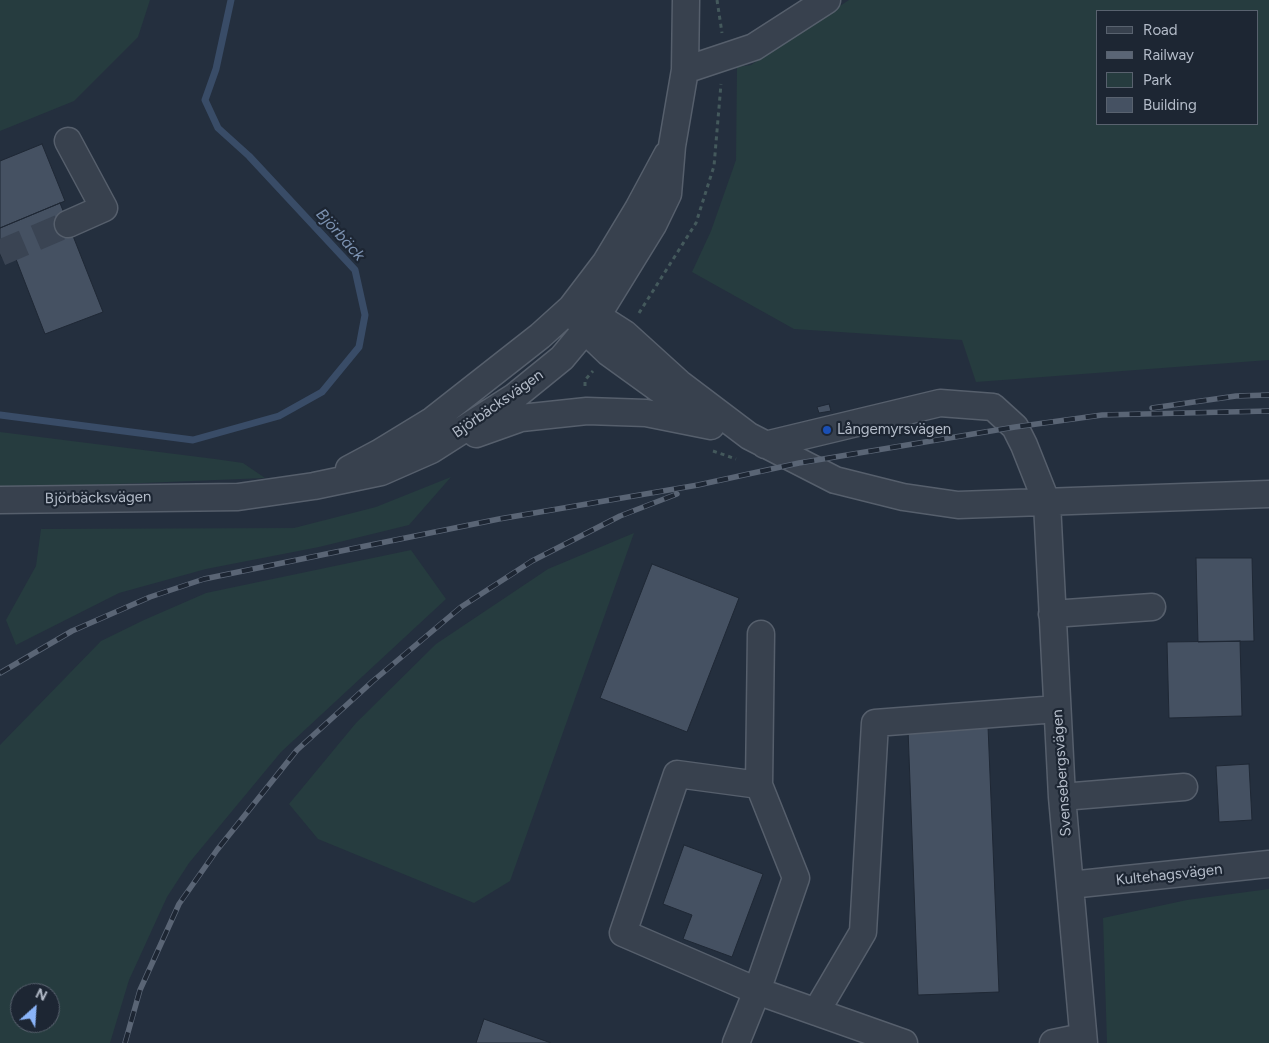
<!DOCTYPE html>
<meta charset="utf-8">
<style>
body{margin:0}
#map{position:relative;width:1269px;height:1043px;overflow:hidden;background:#242f3e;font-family:Figtree,sans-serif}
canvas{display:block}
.legend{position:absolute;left:1096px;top:10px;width:162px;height:115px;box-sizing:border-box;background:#1d2633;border:1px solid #59626f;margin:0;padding:6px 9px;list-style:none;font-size:15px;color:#b4bcc9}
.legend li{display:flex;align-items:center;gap:10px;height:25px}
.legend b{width:25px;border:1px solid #59626f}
.north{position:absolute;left:10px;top:983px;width:50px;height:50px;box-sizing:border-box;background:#1d2633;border:1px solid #59626f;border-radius:50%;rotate:26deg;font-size:14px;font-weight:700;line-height:20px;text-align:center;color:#b4bcc9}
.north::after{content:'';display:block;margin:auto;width:18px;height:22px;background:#8ab4f8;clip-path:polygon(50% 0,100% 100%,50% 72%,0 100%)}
</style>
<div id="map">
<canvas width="1269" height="1043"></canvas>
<ul class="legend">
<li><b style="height:6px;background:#38414e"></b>Road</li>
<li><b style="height:6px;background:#5a6575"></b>Railway</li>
<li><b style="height:14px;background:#263c3f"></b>Park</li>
<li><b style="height:14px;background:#455162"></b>Building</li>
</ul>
<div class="north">N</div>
</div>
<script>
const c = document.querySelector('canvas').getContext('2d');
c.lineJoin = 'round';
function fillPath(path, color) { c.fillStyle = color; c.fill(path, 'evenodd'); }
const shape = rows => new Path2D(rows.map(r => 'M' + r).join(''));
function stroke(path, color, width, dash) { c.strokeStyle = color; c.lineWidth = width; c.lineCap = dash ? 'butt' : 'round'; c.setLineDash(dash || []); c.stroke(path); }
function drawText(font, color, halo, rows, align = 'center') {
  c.font = font + ' Figtree,sans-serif'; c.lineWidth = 4.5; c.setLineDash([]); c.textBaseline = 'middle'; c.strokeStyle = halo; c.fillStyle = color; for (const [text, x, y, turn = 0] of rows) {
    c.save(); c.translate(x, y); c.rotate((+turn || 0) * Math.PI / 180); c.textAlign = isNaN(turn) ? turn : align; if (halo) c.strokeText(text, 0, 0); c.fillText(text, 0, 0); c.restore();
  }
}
fillPath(shape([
 [0,0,150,0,138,37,74,101,0,131],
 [849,0,1269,0,1269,360,976,382,962,340,794,329,692,272,711,231,736,160,737,67,751,65],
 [1098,11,1258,11,1258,124,1098,124],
 [0,432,215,459,243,463,265,478,46,487,0,486],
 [451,477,409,525,319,547,206,569,119,593,16,645,6,620,36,566,41,529,294,528,376,507],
 [634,533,510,881,474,903,318,839,289,804,356,723,436,644,548,569],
 [411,550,446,599,281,752,189,863,167,897,129,980,110,1043,0,1043,0,745,101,641,144,620,206,593],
 [20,993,50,993,50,1023,20,1023],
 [1269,889,1269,1043,1107,1043,1103,918,1187,900]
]), '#263c3f');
stroke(shape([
 [0,415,193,440,279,416,322,392,359,347,365,315,355,270,249,156,218,128,205,100,216,69,231,0]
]), '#394c67', 7);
const building = shape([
 [42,144,65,201,0,228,0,161,42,144],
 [60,203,103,312,45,334,14,254,2,258,0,254,0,228,60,203],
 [829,404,831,411,819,413,817,407,829,404],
 [1196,558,1252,558,1254,641,1198,642,1196,558],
 [652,564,739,598,687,732,600,698,652,564],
 [1240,641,1242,716,1169,718,1167,642,1240,641],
 [988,726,999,992,918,995,908,729,988,726],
 [1249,764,1252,820,1219,822,1216,766,1249,764],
 [684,845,763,874,732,957,683,939,692,915,663,904,684,845],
 [484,1019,551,1043,476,1043,484,1019]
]);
fillPath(building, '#455162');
stroke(building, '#1f2835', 1);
stroke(shape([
 [0,253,68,224]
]), '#3a4453', 26, [26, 13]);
const minor = shape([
 [685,70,754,47,827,0],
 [68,141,104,208,68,224],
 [571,308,597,316,625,334,679,383,749,436,835,480,903,497,958,505,1269,494],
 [576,317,586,331,609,353,681,405],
 [476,434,521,418,587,411,646,413,711,426],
 [765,445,940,403,993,407,1015,427,1024,445,1047,503,1062,797,1084,1043],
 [349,469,379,453,433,420,540,336,571,308,606,262,638,209,667,155],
 [0,500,238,497,314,486,381,472,431,450,514,397,562,358,597,316,653,225,668,194,672,146,685,70,686,0],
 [1052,614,1152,607],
 [759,785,677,774,623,933,757,991,904,1043],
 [1062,797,1184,787],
 [1070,885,1269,864],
 [816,1012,863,932,875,723,1057,709],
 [736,1043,757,991,796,878,759,785,761,634],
 [1053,1043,1083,1037]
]);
stroke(minor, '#565f6c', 29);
stroke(shape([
 [717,0,722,33],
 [639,313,696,223,714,166,721,84],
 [585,386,585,380,593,371],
 [713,451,736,459]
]), '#44595c', 3, [4, 4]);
stroke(minor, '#38414e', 26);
const rail = shape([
 [1152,408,1236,396,1269,395],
 [0,673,72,631,150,597,204,579,331,553,499,519,698,485,799,463,1015,427,1102,415,1269,411],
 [125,1043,140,990,179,904,217,850,297,750,373,681,461,607,532,561,620,516,677,494]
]);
stroke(rail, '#5a6575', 5.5);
stroke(rail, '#1d2633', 4, [11]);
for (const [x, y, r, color] of [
 [827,430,5,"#1a4fb4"]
]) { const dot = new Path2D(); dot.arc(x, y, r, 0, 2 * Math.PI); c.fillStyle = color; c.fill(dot); stroke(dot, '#1d2633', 2); }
drawText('15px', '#b4bcc9', '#1d2633', [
 ["Björbäcksvägen",498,404,-35],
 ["Björbäcksvägen",98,498,-1],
 ["Svensebergsvägen",1062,773,-94],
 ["Kultehagsvägen",1169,875,-6]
]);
drawText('15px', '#b4bcc9', '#1d2633', [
 ["Långemyrsvägen",837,430]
], 'left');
drawText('italic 16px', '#7c92b1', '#1d2633', [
 ["Björbäck",340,235,48]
]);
</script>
